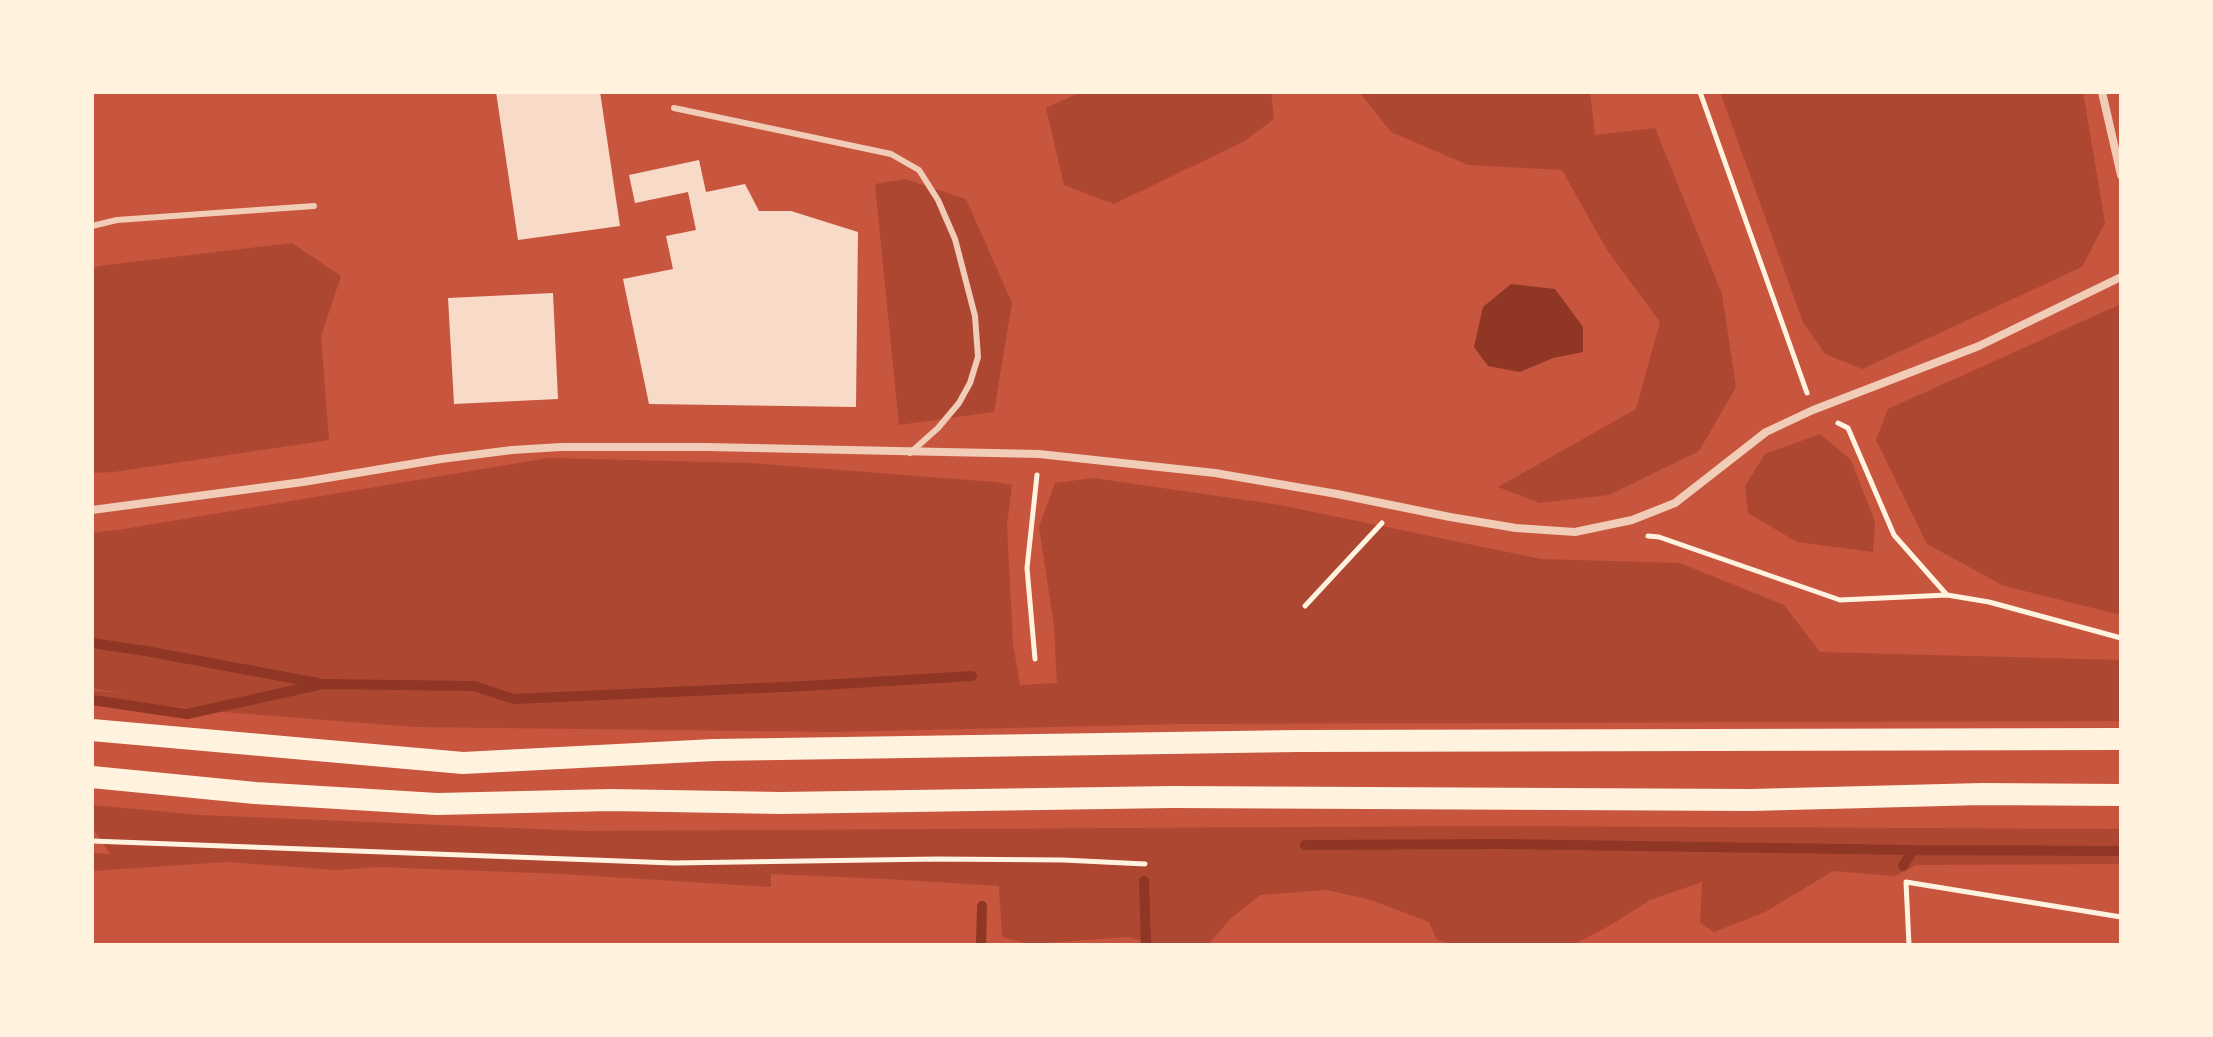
<!DOCTYPE html>
<style>
body{margin:0}
#map{position:relative;width:2213px;height:1037px;overflow:hidden;background:#c8553d;font-family:Literata,serif}
canvas{display:block}
.frame{position:absolute;inset:0;border:94px solid #fff3e0;pointer-events:none}
</style>
<div id="map">
<canvas width="2213" height="1037"></canvas>
<div class="frame"></div>
</div>
<script>
const c = document.querySelector('canvas').getContext('2d');
c.lineJoin = 'round';
function fillPath(path, color) { c.fillStyle = color; c.fill(path, 'evenodd'); }
const shape = rows => new Path2D(rows.map(r => 'M' + r).join(''));
function stroke(path, color, width, dash) { c.strokeStyle = color; c.lineWidth = width; c.lineCap = dash ? 'butt' : 'round'; c.setLineDash(dash || []); c.stroke(path); }
fillPath(shape([
 [1081,92,1271,92,1274,119,1243,142,1114,204,1064,185,1046,108],
 [1359,92,1590,92,1595,135,1655,128,1722,294,1736,387,1699,451,1609,495,1540,503,1498,487,1636,409,1660,322,1607,250,1562,170,1468,165,1391,132],
 [1720,92,2083,92,2105,223,2082,267,1862,369,1825,354,1803,322],
 [905,179,966,199,1012,303,994,412,899,425,875,184],
 [292,243,341,276,321,336,329,440,114,472,92,473,92,270,98,266],
 [2121,304,2121,615,2004,586,1927,544,1876,440,1888,409],
 [1820,434,1851,460,1875,522,1873,552,1797,542,1748,513,1745,486,1765,454],
 [549,458,751,463,994,482,1012,485,1007,525,1013,644,1020,685,1057,683,1054,626,1039,527,1055,483,1093,478,1280,505,1541,559,1680,563,1784,605,1820,652,2121,660,2121,721,1181,724,835,732,415,727,235,713,92,698,92,690,125,694,92,688,92,533,124,529],
 [92,805,200,815,585,831,1488,826,2121,829,2121,864,1916,865,1895,876,1833,871,1765,912,1714,932,1700,923,1702,882,1650,900,1611,925,1572,945,1456,945,1437,940,1429,922,1371,900,1327,890,1260,895,1230,919,1208,945,1160,945,1128,937,1029,944,1002,937,999,886,887,879,771,874,771,887,562,874,379,867,337,870,228,862,92,871,92,853,110,854,92,827]
]), '#ae4732');
fillPath(shape([
 [1511,284,1555,289,1583,327,1583,352,1553,358,1520,372,1488,366,1474,347,1483,307]
]), '#8f3625');
stroke(shape([
 [92,643,146,651,318,683],
 [92,700,187,714,323,684,474,686,514,699,805,686,972,676],
 [1305,845,1500,844,1913,850],
 [1903,866,1913,850,2121,851],
 [1144,881,1146,945],
 [981,945,982,906]
]), '#8f3625', 10);
fillPath(shape([
 [496,92,600,92,620,226,518,240],
 [699,160,706,192,745,184,759,211,791,211,858,232,856,407,649,404,623,279,673,269,666,236,696,230,688,192,635,203,629,175],
 [553,293,558,399,454,404,448,298]
]), '#f7dbc8');
stroke(shape([
 [1700,92,1807,393],
 [1838,423,1848,428,1894,535,1947,595,1989,602,2121,638],
 [1648,536,1659,537,1840,600,1947,595],
 [1305,606,1382,523],
 [1035,659,1027,568,1037,475],
 [92,841,673,863,937,859,1063,860,1145,864],
 [1909,945,1906,882,2121,917]
]), '#fff3e0', 5);
stroke(shape([
 [674,108,891,154,919,170,938,200,955,239,975,316,978,357,970,383,959,403,938,428,910,453],
 [92,226,117,220,314,206]
]), '#f1ccb7', 6);
stroke(shape([
 [2102,92,2121,175],
 [92,510,303,482,441,459,512,450,561,447,707,447,1039,454,1215,473,1337,494,1450,517,1516,528,1575,532,1632,520,1675,503,1766,432,1813,410,1979,346,2121,277]
]), '#f1ccb7', 8);
stroke(shape([
 [92,730,463,763,714,750,1297,741,2121,739],
 [92,777,255,793,437,804,611,800,781,803,1172,797,1751,800,1982,794,2121,795]
]), '#fff3e0', 22);
</script>
